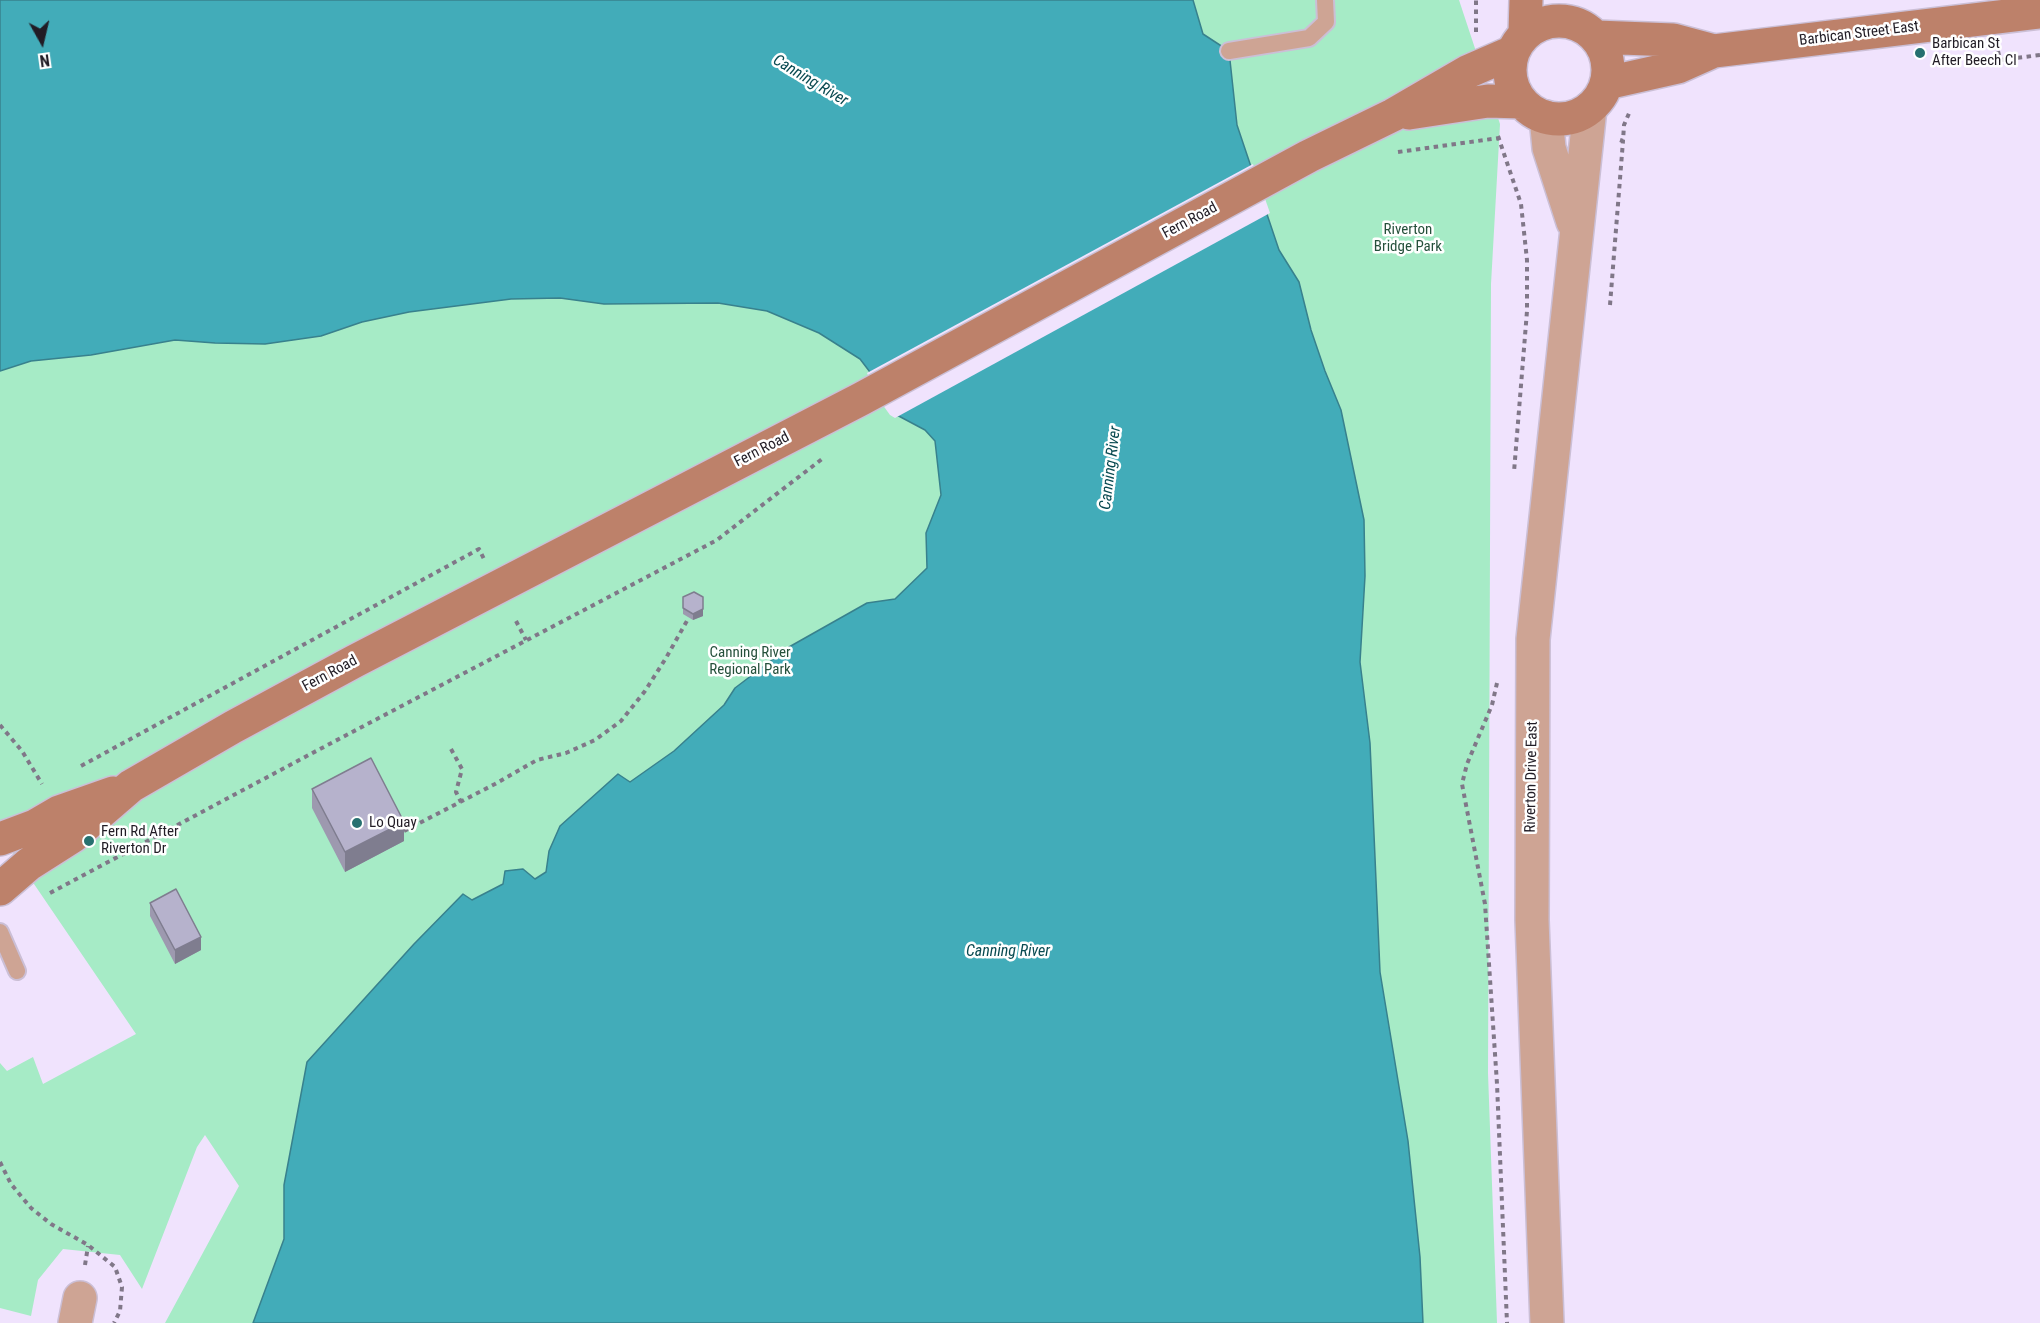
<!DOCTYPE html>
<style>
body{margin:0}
#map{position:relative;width:2040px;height:1323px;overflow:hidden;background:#f0e3fd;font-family:"Roboto Condensed",sans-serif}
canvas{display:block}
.north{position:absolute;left:12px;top:12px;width:60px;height:60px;-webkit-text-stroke:4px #fff;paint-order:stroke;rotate:172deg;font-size:16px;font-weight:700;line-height:24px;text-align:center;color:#211c25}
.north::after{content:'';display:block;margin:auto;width:21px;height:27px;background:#211c25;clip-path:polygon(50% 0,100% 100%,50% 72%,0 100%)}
</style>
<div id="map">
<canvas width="2040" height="1323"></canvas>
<div class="north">N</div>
</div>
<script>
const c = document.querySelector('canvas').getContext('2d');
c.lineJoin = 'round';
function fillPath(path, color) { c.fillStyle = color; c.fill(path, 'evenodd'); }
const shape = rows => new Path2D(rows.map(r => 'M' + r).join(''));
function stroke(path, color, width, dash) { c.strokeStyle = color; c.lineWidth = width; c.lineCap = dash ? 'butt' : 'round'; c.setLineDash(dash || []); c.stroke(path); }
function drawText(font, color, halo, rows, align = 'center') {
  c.font = font + ' "Roboto Condensed",sans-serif'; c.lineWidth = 5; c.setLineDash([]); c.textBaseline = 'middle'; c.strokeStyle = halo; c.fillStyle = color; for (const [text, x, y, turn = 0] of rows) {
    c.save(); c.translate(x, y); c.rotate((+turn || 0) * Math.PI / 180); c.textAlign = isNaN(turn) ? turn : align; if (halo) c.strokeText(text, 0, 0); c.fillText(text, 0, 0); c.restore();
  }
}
fillPath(shape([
 [0,0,1459,0,1500,124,1491,284,1488,1073,1497,1323,165,1323,239,1186,205,1135,197,1147,142,1289,120,1255,63,1249,38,1280,31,1316,0,1308,0,1063,7,1071,33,1057,43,1084,136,1034,0,834]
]), '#a6ebc6');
const water = shape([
 [0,0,1193,0,1203,34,1229,51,1237,125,1279,250,1299,282,1311,330,1325,371,1341,410,1364,520,1365,576,1360,662,1370,743,1380,972,1408,1141,1420,1257,1423,1323,253,1323,284,1239,284,1185,307,1062,414,944,463,894,472,900,503,884,505,871,523,869,535,879,546,872,549,851,560,826,618,774,630,782,674,751,724,705,735,688,789,647,867,603,895,599,927,568,926,533,941,495,935,441,925,430,893,413,873,376,860,359,819,333,767,311,718,303,604,304,560,298,511,299,409,312,362,322,321,336,265,344,215,343,175,340,91,355,31,361,0,371,0,0]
]);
fillPath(water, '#42acb9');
stroke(water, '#38818d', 1.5);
fillPath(shape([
 [1253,164,1270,213,895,418,890,415,877,397,867,373]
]), '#f0e3fd');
const lane = shape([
 [1229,51,1309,38,1326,22,1325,0],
 [0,932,17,971]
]);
const street = shape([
 [1546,117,1549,148,1573,222],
 [75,1323,80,1298],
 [1547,1323,1532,920,1533,639,1590,108]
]);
const secondary = shape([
 '1510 70a49 49 0 1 1 98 0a49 49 0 1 1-98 0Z',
 [1525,34,1526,0],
 [1596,37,1673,40,1714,51],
 [1607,83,1678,67,1714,51,2040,12],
 [1409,113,1488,101,1522,102],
 [0,839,35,826,59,812,113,793],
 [0,889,29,864,73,836,131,786,233,727,355,661,861,399,1309,156,1393,115,1467,72,1513,52]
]);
stroke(lane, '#cbbfd6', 20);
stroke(street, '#cbbfd6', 36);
stroke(secondary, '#cbbfd6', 36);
stroke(shape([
 [1476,32,1476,0],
 [1998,51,2000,60,2040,55],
 [1498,136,1521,204,1527,260,1527,311,1514,472],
 [1620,140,1623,141,1624,125,1630,111],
 [1398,152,1499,138],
 [1610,305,1623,141],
 [516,621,526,640],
 [1497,683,1492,705,1467,764,1462,784,1485,904,1497,1084,1507,1323],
 [0,725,22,751,42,784],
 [451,749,462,769,456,792,461,802],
 [81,766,479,549,484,559],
 [404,831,495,784,537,760,566,753,595,740,621,721,645,691,666,658,688,619],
 [50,893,320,749,717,540,822,459],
 [0,1162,11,1184,31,1208,51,1224,88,1245,115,1267,122,1287,120,1311,114,1323],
 [85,1265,88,1246]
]), '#807788', 4, [4.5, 4.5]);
stroke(lane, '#cea494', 16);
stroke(street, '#cea494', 33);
stroke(secondary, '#bd816a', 33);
fillPath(shape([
 [683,597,703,597,703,616,693,620,683,614],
 [312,789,404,841,345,872,312,808],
 [150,903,201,950,175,964,150,916]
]), '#9d99af');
fillPath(shape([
 [703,609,703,616,693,620,693,614],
 [404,822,404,841,345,872,345,852],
 [201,937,201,950,175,964,175,950]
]), '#7f7d8f');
const building = shape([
 [694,592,703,597,703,609,693,614,683,608,683,597,694,592],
 [371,758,404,822,345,852,312,789,371,758],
 [176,889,201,937,175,950,150,903,176,889]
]);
fillPath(building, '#b6b2cc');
stroke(building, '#7f7d8f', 1.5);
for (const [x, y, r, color] of [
 [1920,53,6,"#277170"],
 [357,823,6,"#277170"],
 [89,841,6,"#277170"]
]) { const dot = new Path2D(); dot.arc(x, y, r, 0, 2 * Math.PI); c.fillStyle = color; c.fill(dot); stroke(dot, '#fff', 2); }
drawText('15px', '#211c25', '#fff', [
 ["Barbican Street East",1859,34,-7],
 ["Fern Road",1190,221,-28],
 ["Fern Road",762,450,-27],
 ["Fern Road",330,674,-28],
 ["Riverton Drive East",1532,777,-89]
]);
drawText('15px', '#211c25', '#fff', [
 ["Barbican St",1932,44],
 ["After Beech Cl",1932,61],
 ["Lo Quay",369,823],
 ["Fern Rd After",101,832],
 ["Riverton Dr",101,849]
], 'left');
drawText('15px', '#25503b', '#fff', [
 ["Riverton",1408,230],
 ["Bridge Park",1408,247],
 ["Canning River",750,653],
 ["Regional Park",750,670]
]);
drawText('italic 16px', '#094a51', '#fff', [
 ["Canning River",810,81,31],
 ["Canning River",1111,468,-83],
 ["Canning River",1008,952]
]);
</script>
